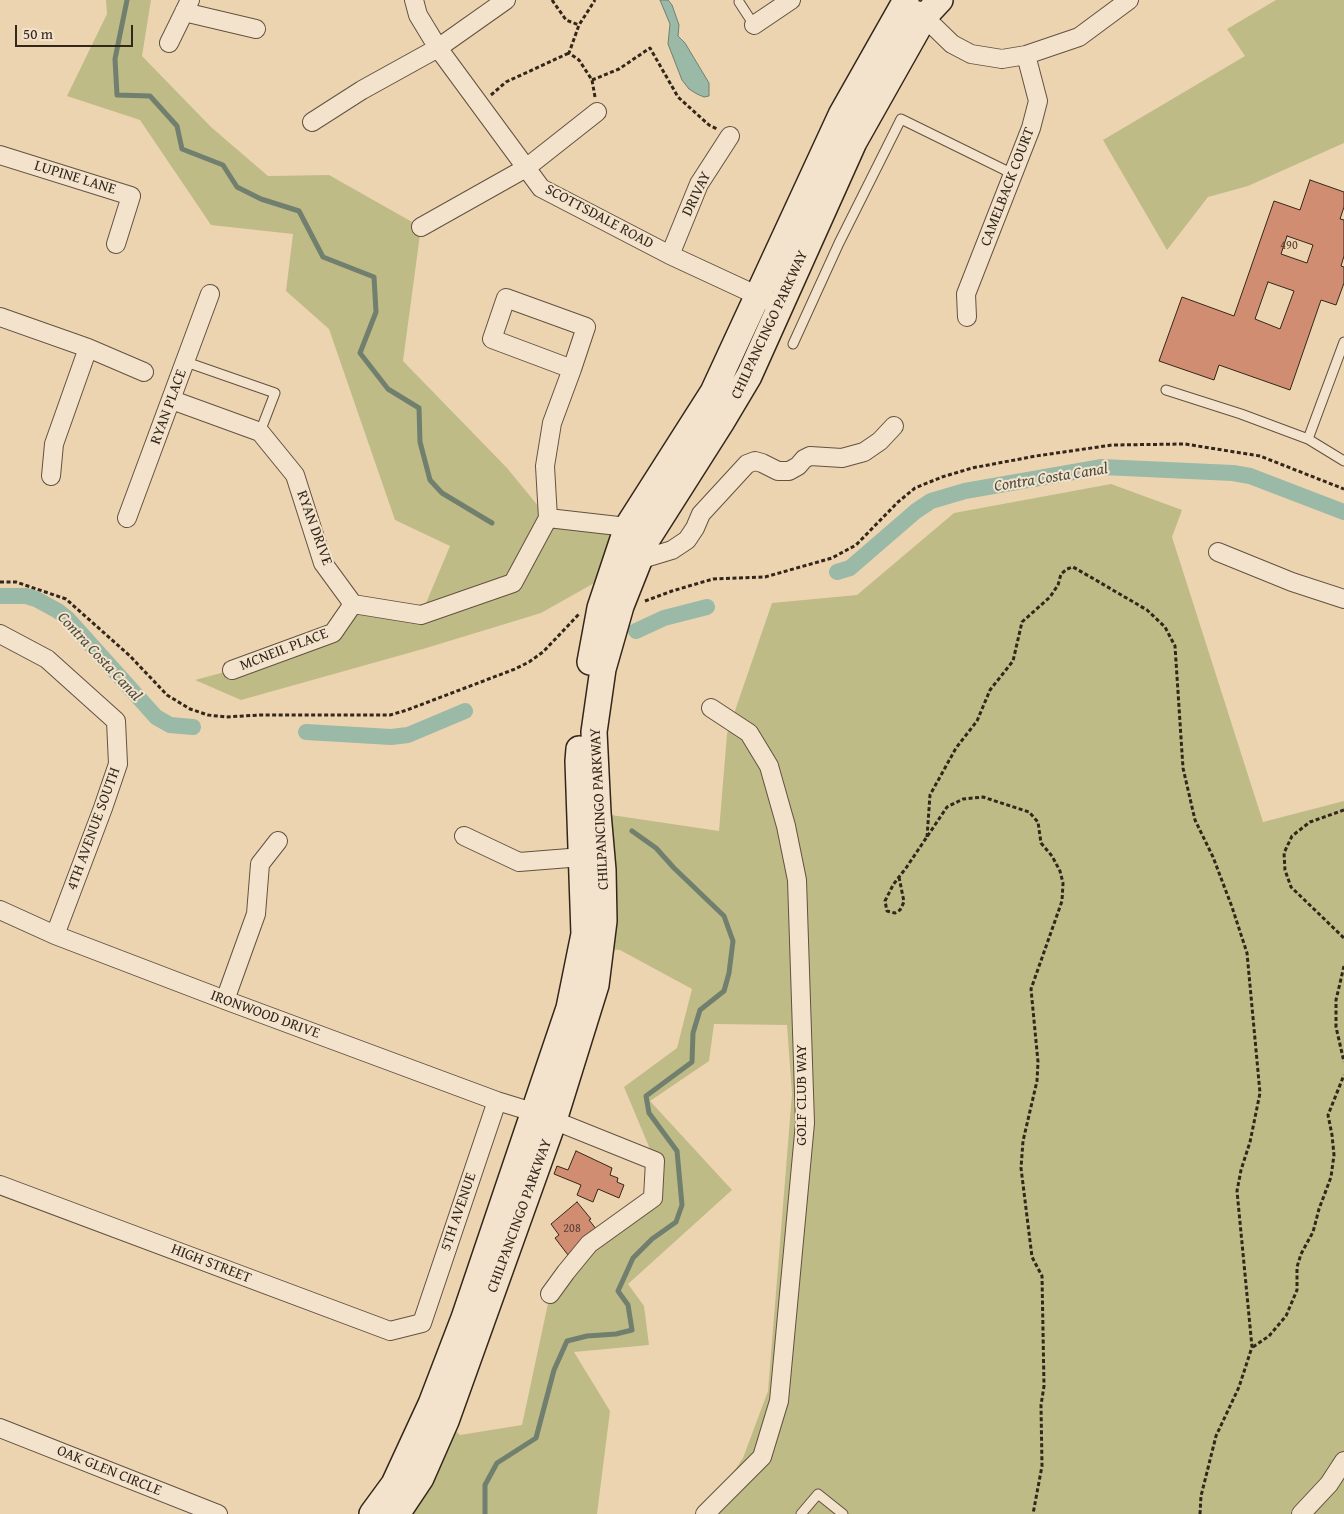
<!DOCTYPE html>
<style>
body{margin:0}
#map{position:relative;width:1344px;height:1514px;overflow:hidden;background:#edd4b1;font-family:"Gentium Book Plus",serif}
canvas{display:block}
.scale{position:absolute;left:15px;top:25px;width:118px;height:22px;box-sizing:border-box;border:2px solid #33271b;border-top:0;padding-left:6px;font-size:15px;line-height:18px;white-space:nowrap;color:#33271b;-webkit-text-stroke:4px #f3e3cc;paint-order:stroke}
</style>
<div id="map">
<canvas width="1344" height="1514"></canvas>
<div class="scale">50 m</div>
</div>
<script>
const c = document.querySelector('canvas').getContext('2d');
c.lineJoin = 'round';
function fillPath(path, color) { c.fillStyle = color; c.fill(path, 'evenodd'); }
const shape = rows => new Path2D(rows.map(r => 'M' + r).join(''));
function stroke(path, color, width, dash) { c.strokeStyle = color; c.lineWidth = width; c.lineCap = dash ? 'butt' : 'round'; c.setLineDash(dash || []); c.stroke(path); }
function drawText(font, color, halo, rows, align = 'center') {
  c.font = font + ' "Gentium Book Plus",serif'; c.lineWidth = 4; c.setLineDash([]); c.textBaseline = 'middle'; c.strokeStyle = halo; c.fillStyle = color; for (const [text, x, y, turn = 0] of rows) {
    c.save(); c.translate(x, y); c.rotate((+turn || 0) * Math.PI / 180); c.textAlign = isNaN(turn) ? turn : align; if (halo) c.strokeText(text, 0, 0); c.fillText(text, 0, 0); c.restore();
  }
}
fillPath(shape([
 [106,0,151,0,142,56,211,127,268,176,329,175,421,227,403,361,507,468,548,518,627,527,612,573,541,613,423,649,241,700,195,680,232,670,333,633,353,604,421,615,450,546,395,520,329,329,286,291,293,234,211,225,140,120,67,96,107,14],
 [1276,0,1344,0,1344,143,1248,186,1208,197,1167,250,1103,140,1245,56,1227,29],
 [1111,484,1182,510,1172,537,1263,822,1344,801,1344,1514,705,1514,743,1458,768,1391,792,1094,787,1025,714,1024,709,1061,650,1101,732,1190,628,1284,644,1306,649,1345,574,1352,610,1411,597,1514,397,1514,446,1422,460,1435,522,1425,550,1294,566,1272,653,1197,655,1161,624,1087,677,1048,692,989,620,950,601,948,598,813,719,831,727,734,772,603,857,595,954,513]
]), '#bfbb87');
const water = shape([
 [660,0,668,0,672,5,679,25,678,36,685,43,709,83,709,96,704,97,697,94,689,89,682,80,668,44,670,24,660,0]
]);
fillPath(water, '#9ab9a7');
stroke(water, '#717f6f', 1);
stroke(shape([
 [127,0,115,59,117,95,150,96,177,126,182,149,223,165,237,187,261,199,299,211,323,257,374,277,376,312,360,353,388,389,419,408,420,442,430,480,442,493,492,523],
 [485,1514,485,1485,497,1463,536,1438,554,1370,567,1341,587,1336,616,1334,632,1330,628,1305,618,1291,633,1258,652,1239,676,1222,682,1205,677,1151,649,1113,646,1096,692,1062,693,1033,700,1010,724,991,729,973,733,941,724,916,674,868,656,848,632,831]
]), '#717f6f', 5);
stroke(shape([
 [837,572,850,568,916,511,931,501,965,491,1102,467,1233,473,1250,476,1344,512],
 [0,596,26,596,36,599,58,611,68,619,156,717,170,725,193,727],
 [636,631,664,618,707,607],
 [306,732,391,737,408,735,465,711]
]), '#9ab9a7', 16);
const building = shape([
 [1310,180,1344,192,1344,207,1340,219,1344,220,1344,256,1341,266,1344,267,1344,283,1336,305,1321,300,1290,390,1219,365,1214,380,1159,361,1182,297,1234,316,1274,201,1300,210,1310,180],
 [1287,236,1313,245,1307,263,1281,254,1287,236],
 [1268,282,1294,291,1280,329,1255,319,1268,282],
 [576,1151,612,1168,610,1175,618,1178,617,1182,624,1185,619,1198,598,1189,593,1202,577,1195,581,1185,554,1174,557,1166,568,1170,576,1151],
 [577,1202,591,1219,589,1220,597,1230,568,1255,555,1238,559,1235,551,1224,577,1202]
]);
fillPath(building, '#d08d72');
stroke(building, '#33271b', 1);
const lane = shape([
 [739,2,754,25],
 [793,344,839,243,901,119,1013,174],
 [186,362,275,393,260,432],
 [1166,390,1241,414,1308,439,1344,342],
 [1308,439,1344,461],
 [801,1514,818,1494,843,1514]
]);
const street = shape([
 [414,0,418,15,438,48,541,188,670,255,780,306],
 [917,10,952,44,971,54,1002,59,1026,55,1079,37,1129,0],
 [184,12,256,29],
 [754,25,791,0],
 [169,43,190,0],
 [312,122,362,90,438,48,506,0],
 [0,155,131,196,116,244],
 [421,227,526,168,597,112],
 [670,255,699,184,730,136],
 [0,317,88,348,144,372],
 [967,317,966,294,1031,128,1038,101,1026,55],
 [172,400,260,432,295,475,323,563,353,604,421,615,513,583,548,518,545,466,552,423,572,369,586,327,506,298,492,339,572,369],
 [51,476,54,444,88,348],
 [127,518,210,294],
 [548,518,627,527,637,532],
 [1218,552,1292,582,1344,599],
 [639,560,672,550,687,540,695,528,701,514,747,464,755,461,762,463,778,471,789,471,798,466,804,459,810,456,842,458,864,452,880,441,894,426],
 [0,634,47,659,116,721,118,764,103,808,55,935],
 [232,670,333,633,353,604],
 [464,836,519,862,582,857,592,859],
 [0,910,55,935,225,1000,497,1101,533,1112,655,1161,653,1198,589,1244,566,1272,550,1294],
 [225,1000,256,914,260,864,278,841],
 [0,1185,390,1331,422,1323,497,1101],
 [0,1428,218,1514],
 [705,1514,762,1457,779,1401,805,1123,797,880,786,826,769,766,749,733,711,708],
 [1301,1514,1329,1484,1344,1461]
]);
const secondary = shape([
 [590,662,600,608,627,527,713,392,841,115,906,0],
 [372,1514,394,1484,431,1404,464,1318,569,1008,584,934,578,761,579,749],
 [397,1514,421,1478,446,1421,554,1120,596,985,604,921,603,870,598,813,594,732,603,669,621,606,648,538,721,423,749,376,854,142,925,16,940,0]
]);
stroke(lane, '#625240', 11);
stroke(street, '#625240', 20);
stroke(secondary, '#33271b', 28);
stroke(shape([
 [552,0,566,20,579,25],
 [592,80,619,69,650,48,678,97,709,125,717,129],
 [491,95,506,82,569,53],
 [595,97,592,80,579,60,569,53,579,25,595,0],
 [0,582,16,582,66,599,130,656,167,695,190,709,208,715,226,717,260,715,390,715,407,710,515,669,529,662,543,652,579,614],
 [645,601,672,591,713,579,765,577,832,558,856,545,898,502,915,488,942,477,972,468,1036,456,1112,445,1185,444,1260,456,1344,489],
 [1344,810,1310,822,1292,836,1284,853,1285,870,1291,887,1344,938],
 [927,837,930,795,956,748,977,721,990,690,1013,661,1022,622,1050,597,1058,585,1061,574,1067,569,1073,567,1094,579,1147,610,1165,627,1175,646,1183,768,1195,820,1213,857,1232,907,1247,953,1260,1093,1250,1142,1241,1170,1237,1191,1252,1347,1239,1387,1216,1436,1201,1496,1200,1514],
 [899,877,904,902,900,910,895,913,887,911,885,901,893,885,899,877,906,868,947,807,963,799,983,797,1029,812,1038,822,1041,843,1052,856,1060,871,1063,883,1062,901,1031,989,1038,1062,1037,1081,1023,1141,1021,1168,1032,1257,1042,1276,1044,1386,1041,1405,1042,1466,1033,1514],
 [1344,966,1336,1000,1336,1027,1344,1062],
 [1253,1347,1269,1336,1286,1316,1297,1290,1297,1267,1301,1254,1313,1232,1319,1209,1331,1177,1334,1155,1332,1135,1328,1115,1344,1075]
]), '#33271b', 3, [4, 2.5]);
stroke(lane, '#f3e3cc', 9);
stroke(street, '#f3e3cc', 18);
stroke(secondary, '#f3e3cc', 25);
drawText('12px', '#5a4031', null, [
 ["490",1289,246],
 ["208",572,1229]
]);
drawText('15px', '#33271b', '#f3e3cc', [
 ["LUPINE LANE",75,178,17],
 ["CAMELBACK COURT",1008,187,-69],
 ["DRIVAY",697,194,-64],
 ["SCOTTSDALE ROAD",599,217,28],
 ["CHILPANCINGO PARKWAY",770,325,-65],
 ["RYAN PLACE",169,407,-70],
 ["RYAN DRIVE",314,528,70],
 ["MCNEIL PLACE",284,650,-21],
 ["CHILPANCINGO PARKWAY",600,809,-93],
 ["4TH AVENUE SOUTH",94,829,-70],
 ["IRONWOOD DRIVE",265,1015,20],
 ["GOLF CLUB WAY",802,1095,-90],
 ["5TH AVENUE",459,1212,-71],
 ["CHILPANCINGO PARKWAY",520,1216,-70],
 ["HIGH STREET",211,1264,21],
 ["OAK GLEN CIRCLE",109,1471,22]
]);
drawText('italic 16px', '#4d4c3e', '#f3e3cc', [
 ["Contra Costa Canal",1051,478,-9],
 ["Contra Costa Canal",99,657,47]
]);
</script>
